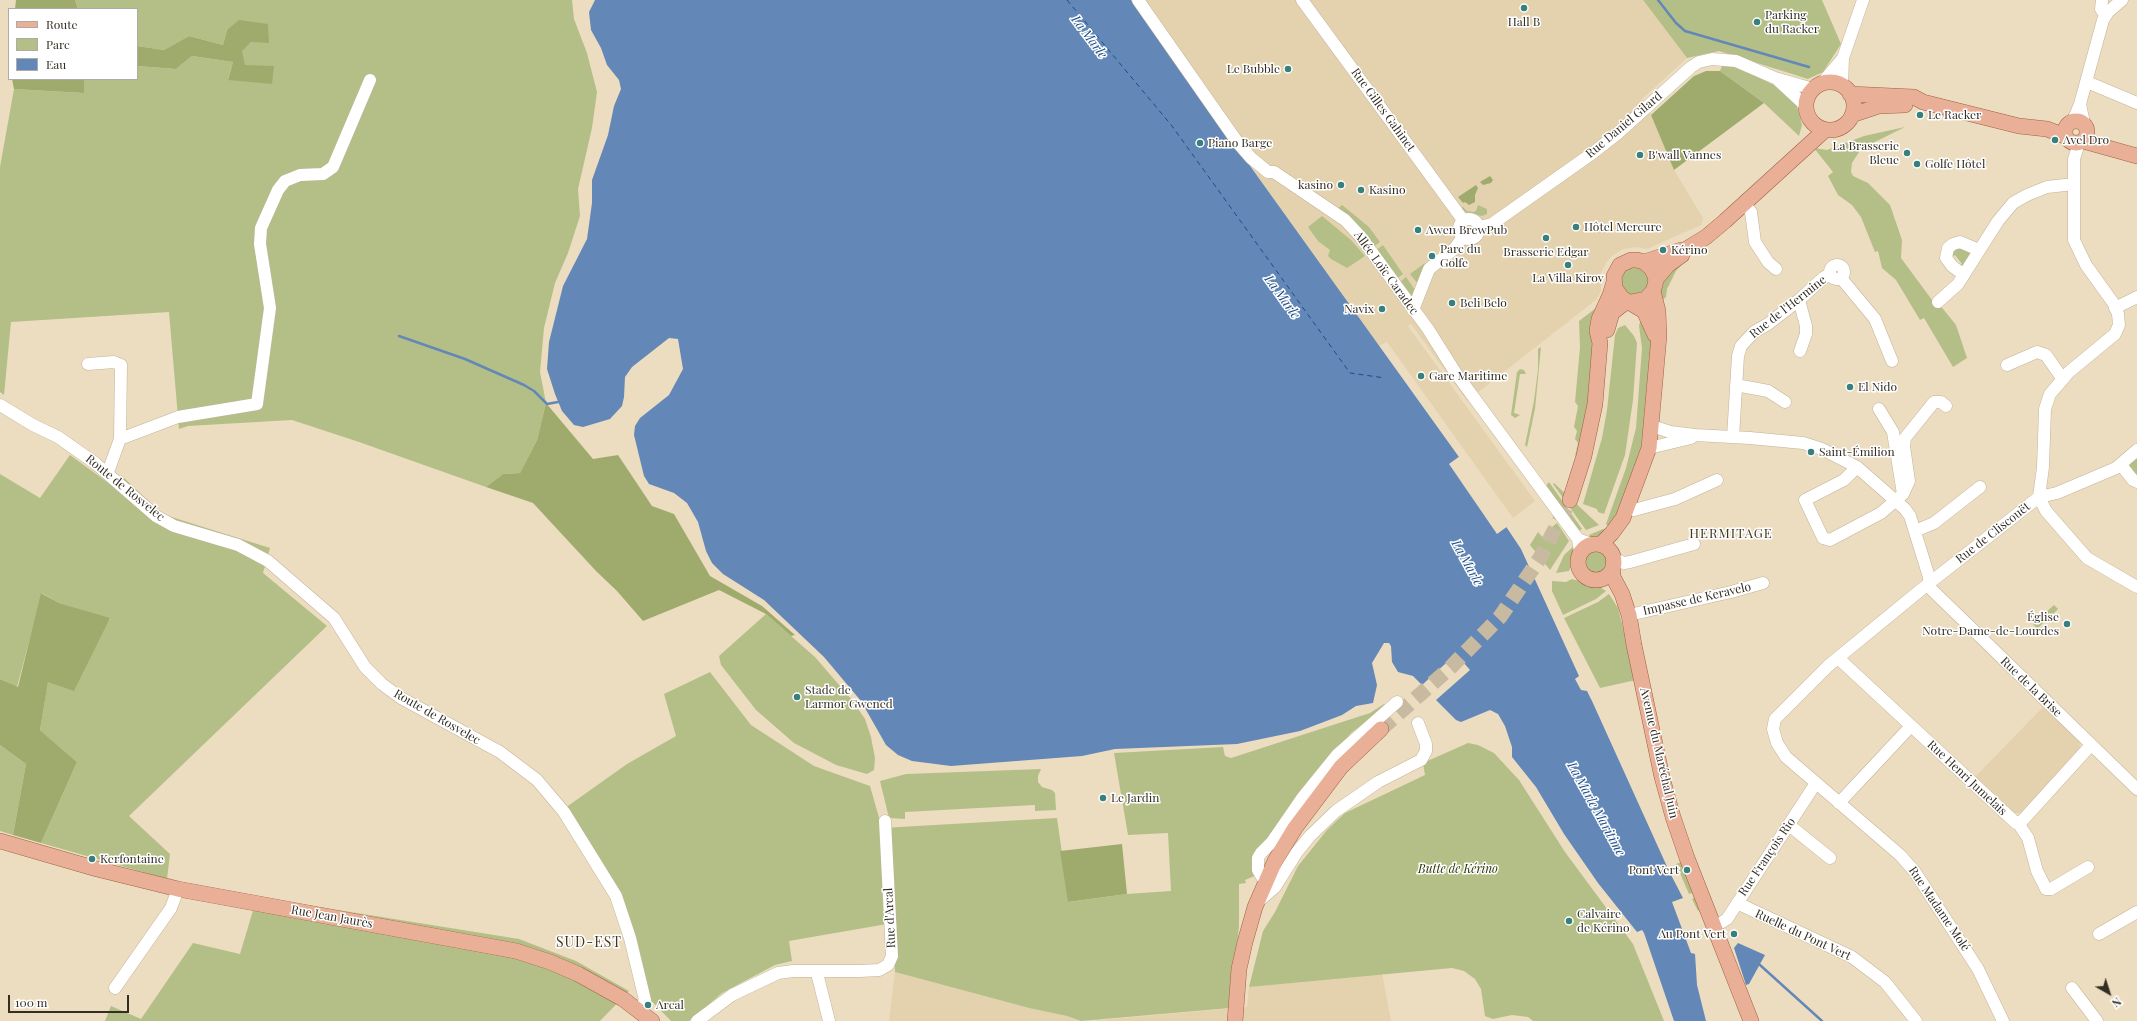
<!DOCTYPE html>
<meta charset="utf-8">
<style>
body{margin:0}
#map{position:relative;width:2137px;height:1021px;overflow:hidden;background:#ecddc0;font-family:"Playfair Display",serif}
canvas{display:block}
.legend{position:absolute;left:8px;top:8px;width:130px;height:72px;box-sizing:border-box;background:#fff;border:1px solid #adaba7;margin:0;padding:5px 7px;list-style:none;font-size:12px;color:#332d22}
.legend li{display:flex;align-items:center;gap:8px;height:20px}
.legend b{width:20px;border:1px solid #adaba7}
.north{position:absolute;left:2089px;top:973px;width:40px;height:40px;-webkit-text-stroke:3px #fff;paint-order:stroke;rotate:141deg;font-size:11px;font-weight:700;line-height:16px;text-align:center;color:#332d22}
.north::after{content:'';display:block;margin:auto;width:14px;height:18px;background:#332d22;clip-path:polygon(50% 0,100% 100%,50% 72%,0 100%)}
.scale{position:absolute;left:8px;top:995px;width:121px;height:18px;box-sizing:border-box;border:2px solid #332d22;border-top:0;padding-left:5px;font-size:12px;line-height:14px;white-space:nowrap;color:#332d22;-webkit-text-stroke:3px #fff;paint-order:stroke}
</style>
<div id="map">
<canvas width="2137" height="1021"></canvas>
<ul class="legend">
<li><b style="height:5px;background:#e9b097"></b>Route</li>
<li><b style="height:11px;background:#b4bf87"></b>Parc</li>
<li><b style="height:11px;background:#6387b7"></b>Eau</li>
</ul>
<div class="north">N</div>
<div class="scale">100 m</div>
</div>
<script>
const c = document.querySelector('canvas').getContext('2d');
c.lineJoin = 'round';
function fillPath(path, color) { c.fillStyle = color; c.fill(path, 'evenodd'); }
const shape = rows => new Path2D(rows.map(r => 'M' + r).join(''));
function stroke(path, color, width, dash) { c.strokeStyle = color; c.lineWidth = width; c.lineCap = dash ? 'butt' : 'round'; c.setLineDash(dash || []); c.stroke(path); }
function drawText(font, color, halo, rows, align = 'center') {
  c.font = font + ' "Playfair Display",serif'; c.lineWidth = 3; c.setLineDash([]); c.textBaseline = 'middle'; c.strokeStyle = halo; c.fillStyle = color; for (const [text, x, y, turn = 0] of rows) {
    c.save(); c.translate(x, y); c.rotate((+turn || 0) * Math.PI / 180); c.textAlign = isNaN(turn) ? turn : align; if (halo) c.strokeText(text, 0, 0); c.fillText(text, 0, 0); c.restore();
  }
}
fillPath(shape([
 [1132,0,1643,0,1687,58,1642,99,1651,115,1674,170,1703,218,1701,225,1647,249,1637,247,1623,249,1612,256,1606,263,1601,273,1601,291,1597,299,1467,401,1411,324,1408,326,1535,501,1513,518,1387,342,1379,346],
 [2043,707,2079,740,2080,749,2023,813,2014,813,1975,777],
 [895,972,1029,1008,1067,1016,1081,1021,889,1021],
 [1382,973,1391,1021,1089,1021,1247,1007,1249,987]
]), '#e4d2ae');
fillPath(shape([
 [75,0,572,0,574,19,587,53,597,92,592,128,578,189,580,216,568,253,555,283,544,328,540,372,546,403,537,440,520,473,503,474,486,487,359,442,292,420,188,426,179,429,169,312,11,322,4,395,0,392,0,167,14,89,84,93,84,79,137,79,137,66,176,69,192,56,233,62,228,79,245,65,241,51,251,42,227,30,223,45,189,36,164,50,137,46,137,9,78,9],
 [1643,0,1822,0,1841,44,1823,72,1808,79,1719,51,1687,58],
 [1723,63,1735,66,1782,89,1796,103,1802,125,1799,136,1764,103,1720,71],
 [1905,127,1861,149,1852,163,1851,172,1853,176,1868,183,1890,205,1902,240,1901,258,1932,300,1935,299,1956,325,1967,358,1953,367,1924,318,1920,320,1896,280,1882,268,1878,251,1875,252,1861,217,1852,205,1838,195,1828,176,1833,172,1814,148,1827,150,1864,136],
 [1342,205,1369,227,1380,242,1373,247,1336,210],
 [1478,205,1487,209,1487,214,1482,216,1466,212,1460,208,1463,207,1467,211,1473,212,1476,211],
 [1322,216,1351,240,1365,256,1347,268,1331,259,1328,256,1330,250,1318,241,1308,227],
 [1383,245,1403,274,1395,280,1375,251],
 [1956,246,1974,253,1964,269,1957,268,1962,264,1955,255,1950,258],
 [1696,250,1676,271,1667,289,1666,297,1658,304,1663,276],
 [1425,263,1418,284,1410,274],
 [1643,267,1651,279,1645,293,1631,296,1623,290,1621,275,1628,268],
 [1406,277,1415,290,1411,302,1398,284],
 [1600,305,1594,368,1581,451,1575,456,1578,443,1575,439,1577,431,1574,427,1578,406,1575,402,1580,347,1579,321],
 [1645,319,1651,331,1652,349,1645,445,1612,530,1606,524,1626,468,1636,428,1642,348,1639,326,1640,322],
 [1625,325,1634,336,1637,343,1633,400,1625,455,1604,514,1598,512,1597,509,1583,504,1602,438,1607,410,1615,335,1618,328],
 [1541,347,1535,409,1527,447,1525,445,1534,401,1538,369,1538,349],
 [1520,369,1524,370,1526,374,1520,374,1514,413,1520,415,1515,418,1511,415,1517,372],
 [2137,454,2137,477,2130,470,2129,465],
 [70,455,107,482,121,475,162,514,270,548,263,573,327,626,129,816,170,854,167,879,41,843,77,762,40,730,48,681,110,619,59,603,42,593,17,687,0,679,0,474,40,498],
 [1549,482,1582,529,1577,532,1545,487],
 [1554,483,1599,525,1586,530,1553,484],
 [1557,523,1569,541,1550,570,1530,545,1538,532,1546,541,1557,534,1552,527],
 [1603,529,1607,533,1597,539,1592,539,1589,535],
 [1575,545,1575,558,1569,571,1556,573,1564,555],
 '1584 562a12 12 0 1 1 24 0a12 12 0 1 1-24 0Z',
 [1572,579,1598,586,1606,591,1596,599,1563,615,1552,591,1552,581,1566,582],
 [1609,594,1618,608,1636,680,1600,688,1564,618,1598,602],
 [2054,605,2058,609,2049,618,2045,613],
 [766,614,815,657,852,700,865,719,871,737,875,758,874,770,867,774,836,765,794,743,756,710,721,665,719,656],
 [2042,616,2046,620,2037,629,2033,624],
 [710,672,751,725,814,766,870,786,882,828,1057,818,1069,902,1127,894,1171,891,1168,833,1128,835,1114,753,1223,747,1225,756,1231,758,1370,713,1384,704,1388,705,1351,733,1319,771,1270,838,1257,875,1245,880,1246,883,1239,884,1239,926,1230,1008,1081,1021,1067,1016,1029,1008,895,972,894,927,887,924,789,941,792,961,775,965,722,993,689,1021,671,1021,636,985,626,942,613,902,596,868,558,813,627,764,676,736,664,694],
 [1468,743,1478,745,1494,753,1519,780,1565,852,1633,944,1664,1021,1533,1021,1528,1017,1512,1015,1493,1019,1485,1016,1481,989,1475,979,1464,971,1452,968,1249,987,1263,931,1275,912,1298,866,1327,830,1345,813,1425,775,1423,763],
 [0,745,26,764,13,835,0,831],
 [1041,769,1038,776,1038,782,1042,787,1052,790,1055,793,1056,810,1035,811,1035,805,905,812,905,819,889,818,880,781,906,774],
 [1681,862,1701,909,1698,911,1692,899,1694,898,1692,893,1689,894,1676,864],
 [257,897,519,939,576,961,629,991,600,1021,105,1021,111,1006,141,1019,193,943,240,954]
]), '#b4bf87');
fillPath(shape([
 [16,0,75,0,78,9,15,9],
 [239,20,268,24,269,43,251,42,242,51,245,65,274,66,272,84,228,80,233,62,192,56,176,69,137,66,137,46,164,50,189,36,223,45,227,30],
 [1706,71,1720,71,1764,103,1674,170,1651,115,1694,76],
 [12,79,84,79,84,93,14,89],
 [1490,176,1493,180,1491,183,1483,185,1480,182],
 [1476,185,1478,188,1475,195,1475,202,1469,205,1465,202,1463,203,1458,197],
 [546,403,593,459,618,455,652,506,674,514,710,576,762,606,795,635,791,636,766,614,719,590,643,621,617,591,596,571,533,503,486,487,503,474,520,473,537,440],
 [41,593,59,603,110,618,74,691,48,682,40,730,77,762,41,843,13,835,26,764,0,745,0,679,18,687],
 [1122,844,1127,894,1068,902,1060,851]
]), '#9fab6d');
fillPath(shape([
 [595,0,1131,0,1469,471,1521,549,1579,676,1575,679,1581,690,1587,691,1592,701,1669,871,1683,898,1672,902,1691,953,1695,954,1697,985,1706,1021,1674,1021,1644,933,1642,930,1637,932,1598,883,1564,834,1536,787,1512,757,1512,747,1505,726,1498,714,1490,710,1461,722,1456,720,1436,700,1470,670,1456,654,1422,685,1413,676,1398,672,1392,662,1391,646,1389,643,1384,643,1372,663,1377,685,1373,703,1356,706,1342,715,1300,731,1237,744,1115,749,1082,756,951,766,912,761,898,755,886,745,861,701,824,657,764,600,723,574,712,563,706,551,698,522,687,503,674,493,649,484,644,476,634,435,635,426,640,418,669,395,683,369,678,339,669,338,632,367,625,377,624,397,622,406,610,419,583,427,574,425,562,411,555,394,547,369,549,342,563,286,587,239,592,203,592,180,608,135,614,106,621,89,619,80,607,65,601,48,591,30,589,12],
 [1738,943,1765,955,1749,984,1746,985,1734,948]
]), '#6387b7');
fillPath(shape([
 [1460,456,1508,526,1497,534,1449,464]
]), '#ecddc0');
stroke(shape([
 [1658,0,1676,23,1685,31,1809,67],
 [399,336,465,359,524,385,534,391,547,404,558,402],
 [1760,965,1822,1021]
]), '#6387b7', 2.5);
stroke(shape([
 [1067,0,1172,126,1350,373,1385,378]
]), '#1c4c89', 1, [5, 4]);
stroke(shape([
 [1381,729,1451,667,1500,617,1540,558,1570,500]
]), '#c7baa0', 15, [15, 8]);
const minor = shape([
 [1138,0,1238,143,1251,158,1268,172,1274,172,1345,220,1360,236,1428,329,1455,372,1578,539,1580,552],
 [1302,0,1463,220],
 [2102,0,2101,9,2105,15],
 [1779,81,1806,106],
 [2087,82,2137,103],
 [1822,83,1843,58,1863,0],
 [1842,85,1843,58],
 [2080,104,2084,123],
 [2073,121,2080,104,2103,20,2108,12,2122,0],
 [1745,204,1751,212,1755,242,1768,262,1776,269],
 '1459 229a10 10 0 1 1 20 0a10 10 0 1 1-20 0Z',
 [1479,227,1492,224,1594,152,1617,134,1691,67,1699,62,1712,59,1736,61,1775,78,1813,89],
 '1830 272a7 7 0 1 1 14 0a7 7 0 1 1-14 0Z',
 [1964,275,1952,266,1946,258,1948,248,1953,244,1960,242,1979,250],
 [1841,278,1875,319,1892,361],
 [1799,300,1806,326,1806,334,1800,351],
 [1938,302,1958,284,1998,221,2013,203,2027,195,2047,187,2074,184],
 [2115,308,2137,297],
 [1413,310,1429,269,1454,249,1463,237],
 [88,364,114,362,121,365,120,439,108,472],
 [2007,365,2037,352,2046,355,2062,378],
 [1736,385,1768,391,1785,402],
 [0,405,33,425,58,437,95,463,156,516,174,526,238,545,268,561,334,618,365,667,382,684,401,698,500,752,537,780,564,812,616,896,630,938,645,1000,640,1010],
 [1879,409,1893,432,1903,494],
 [1652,426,1670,432,1695,435,1750,438,1803,443,1822,449,1857,467,1905,509,1910,516,1929,577,1929,587,2137,789],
 [1733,437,1738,356,1741,346,1754,332,1768,324,1799,300,1823,278,1830,274],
 [120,439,178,417,257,404,270,308,260,244,261,228,278,190,285,181,300,175,323,174,333,167,370,80],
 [1649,448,1691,438],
 [2137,450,2116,468,2057,493,2039,497,2046,511,2087,558,2137,587],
 [2121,465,2133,480,2137,482],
 [1857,467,1844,480,1805,500,1823,538,1830,540,1881,513,1903,494,1909,481,1904,446,1905,438,1934,402,1941,402,1946,406],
 [1627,508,1634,510,1675,499,1717,480],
 [1915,531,1934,523,1980,487],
 [1578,539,1591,544],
 [1613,559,1624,563,1630,562,1694,544],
 [1629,615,1731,592,1763,583],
 [1838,658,2016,823,2022,821,2091,745],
 [1839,803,1911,726],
 [2018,823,2028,838,2037,871,2046,889,2051,889,2088,867],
 [1789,825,1830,858],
 [1265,882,1258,870,1258,858,1261,853,1272,842,1303,797,1337,755,1397,702],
 [1259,901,1275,887,1297,852,1310,836,1336,811,1378,782,1421,760,1426,751,1426,744,1418,723],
 [1737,903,1852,957,1885,982,1916,1021],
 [1714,927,1727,919,1816,783],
 [2099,934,2137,912],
 [817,973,829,1021],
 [115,988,171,908,178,889],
 [2072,988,2097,1021],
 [697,1021,732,995,778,973,793,971,860,971,879,970,888,965,892,956,885,821],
 [2003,1021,1978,969,1915,872,1900,855,1786,757,1777,743,1773,729,1775,719,1828,666,1923,588,2039,497,2043,467,2045,409,2050,394,2069,372,2115,334,2119,325,2118,314,2114,304,2086,265,2074,240,2074,159,2079,143]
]);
const major = shape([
 '1806 106a24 24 0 1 1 48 0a24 24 0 1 1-48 0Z',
 [1850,94,1914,97,1923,102,2019,126,2047,129,2065,136],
 [1852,115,1879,106,1905,105],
 '2065 132a11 11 0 1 1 22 0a11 11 0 1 1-22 0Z',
 [2083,141,2137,156],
 [1644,262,1681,250],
 [1656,279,1668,265,1682,255,1683,251,1706,237,1725,221,1825,130],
 [1631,302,1646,299,1653,291,1655,285,1656,279,1652,269,1644,262,1637,260,1631,260,1620,265,1614,276,1615,288,1622,298,1644,311,1655,335],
 [1607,330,1612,313,1627,301],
 [1570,500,1584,456,1595,404,1600,343,1597,331,1599,319,1610,295,1614,282],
 [1601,544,1612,533,1623,518,1649,448,1659,336,1658,311,1653,291],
 '1578 562a18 18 0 1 1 36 0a18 18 0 1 1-36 0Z',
 [1613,564,1613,577,1622,594,1629,615,1634,645,1662,777,1673,817,1687,858,1751,1021],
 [0,841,97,869,178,889,516,951,550,962,578,974,623,999,652,1021],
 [1235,1021,1239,969,1245,942,1255,907,1275,861,1295,828,1341,767,1381,729]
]);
stroke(minor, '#c2b398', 13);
stroke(major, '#a06041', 16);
stroke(minor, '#fff', 12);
stroke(major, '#e9b097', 15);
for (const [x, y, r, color] of [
 [1524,8,4,"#38807c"],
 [1757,22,4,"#38807c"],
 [1288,69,4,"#38807c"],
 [1920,115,4,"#38807c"],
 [2055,140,4,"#38807c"],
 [1200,143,4,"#38807c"],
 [1907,153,4,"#38807c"],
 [1640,155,4,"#38807c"],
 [1917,164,4,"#38807c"],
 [1341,185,4,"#38807c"],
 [1361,190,4,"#38807c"],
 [1576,227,4,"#38807c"],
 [1418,230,4,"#38807c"],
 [1546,238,4,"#38807c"],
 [1663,250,4,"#38807c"],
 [1432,256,4,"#38807c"],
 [1568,265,4,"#38807c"],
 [1452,303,4,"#38807c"],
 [1382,309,4,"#38807c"],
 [1421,376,4,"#38807c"],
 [1850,387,4,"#38807c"],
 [1811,452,4,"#38807c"],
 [2067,624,4,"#38807c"],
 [797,697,4,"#38807c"],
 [1103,798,4,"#38807c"],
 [92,859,4,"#38807c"],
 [1687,870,4,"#38807c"],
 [1569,921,4,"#38807c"],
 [1734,934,4,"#38807c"],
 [648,1005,4,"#38807c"]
]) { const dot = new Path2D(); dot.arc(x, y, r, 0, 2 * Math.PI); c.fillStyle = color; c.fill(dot); stroke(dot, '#fff', 1.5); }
drawText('12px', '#332d22', '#fff', [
 ["Parking",1765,15],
 ["du Racker",1765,29],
 ["Hall B",1524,22,"center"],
 ["Le Bubble",1280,69,"right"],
 ["Le Racker",1928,115],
 ["Avel Dro",2063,140],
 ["Piano Barge",1208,143],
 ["La Brasserie",1899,146,"right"],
 ["Bleue",1899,160,"right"],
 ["B'wall Vannes",1648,155],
 ["Golfe Hôtel",1925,164],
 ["kasino",1333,185,"right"],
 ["Kasino",1369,190],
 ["Hôtel Mercure",1584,227],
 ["Awen BrewPub",1426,230],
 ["Parc du",1440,249],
 ["Golfe",1440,263],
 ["Kérino",1671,250],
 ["Brasserie Edgar",1546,252,"center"],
 ["La Villa Kirov",1568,278,"center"],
 ["Beli Belo",1460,303],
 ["Navix",1374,309,"right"],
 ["Gare Maritime",1429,376],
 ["El Nido",1858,387],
 ["Saint-Émilion",1819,452],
 ["Église",2059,617,"right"],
 ["Notre-Dame-de-Lourdes",2059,631,"right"],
 ["Stade de",805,690],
 ["Larmor Gwened",805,704],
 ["Le Jardin",1111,798],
 ["Kerfontaine",100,859],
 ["Pont Vert",1679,870,"right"],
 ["Calvaire",1577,914],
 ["de Kérino",1577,928],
 ["Au Pont Vert",1726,934,"right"],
 ["Arcal",656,1005]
], 'left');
drawText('12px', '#332d22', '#fff', [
 ["Rue Gilles Gahinet",1383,110,54],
 ["Rue Daniel Gilard",1624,125,-40],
 ["Allée Loïc Caradec",1386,273,54],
 ["Rue de l'Hermine",1788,307,-38],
 ["Route de Rosvelec",125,488,39],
 ["Rue de Cliscouët",1993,533,-38],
 ["Impasse de Keravelo",1697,599,-13],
 ["Rue de la Brise",2031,687,44],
 ["Route de Rosvelec",437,717,30],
 ["Avenue du Maréchal Juin",1659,753,77],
 ["Rue Henri Jumelais",1967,778,43],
 ["Rue François Rio",1767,857,-56],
 ["Rue Madame Molé",1939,909,56],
 ["Rue Jean Jaurès",332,917,10],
 ["Rue d'Arcal",890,918,-93],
 ["Ruelle du Pont Vert",1803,935,25]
]);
drawText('italic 12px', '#2d3403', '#fff', [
 ["Butte de Kérino",1458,869]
]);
drawText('italic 13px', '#1c4c89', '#fff', [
 ["La Marle",1089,37,53],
 ["La Marle",1282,297,54],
 ["La Marle",1467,563,61],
 ["La Marle Maritime",1596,809,61]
]);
c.letterSpacing = '1px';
drawText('13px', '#41351d', '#fff', [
 ["HERMITAGE",1731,534]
]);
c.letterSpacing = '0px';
c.letterSpacing = '1px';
drawText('14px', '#41351d', '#fff', [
 ["SUD-EST",589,943]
]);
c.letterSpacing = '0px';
</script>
